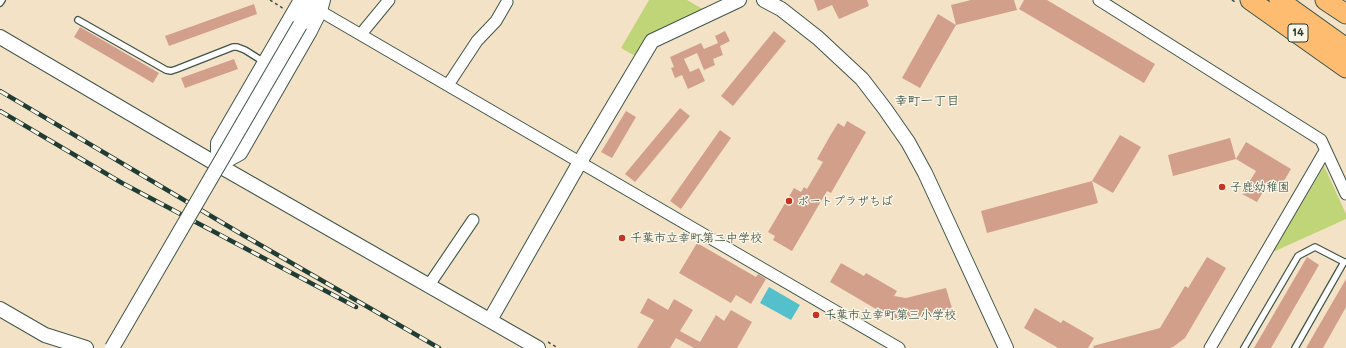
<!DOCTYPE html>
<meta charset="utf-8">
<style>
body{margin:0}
canvas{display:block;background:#f4e2c6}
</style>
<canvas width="1346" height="348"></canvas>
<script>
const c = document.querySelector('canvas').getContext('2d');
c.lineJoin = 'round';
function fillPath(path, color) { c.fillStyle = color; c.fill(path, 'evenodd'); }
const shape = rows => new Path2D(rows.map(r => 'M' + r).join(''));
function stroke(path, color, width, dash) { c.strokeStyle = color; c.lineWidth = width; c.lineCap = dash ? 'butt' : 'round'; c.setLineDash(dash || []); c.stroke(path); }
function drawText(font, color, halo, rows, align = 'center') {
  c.font = font + ' Mali,"Klee One",sans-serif'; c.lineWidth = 3; c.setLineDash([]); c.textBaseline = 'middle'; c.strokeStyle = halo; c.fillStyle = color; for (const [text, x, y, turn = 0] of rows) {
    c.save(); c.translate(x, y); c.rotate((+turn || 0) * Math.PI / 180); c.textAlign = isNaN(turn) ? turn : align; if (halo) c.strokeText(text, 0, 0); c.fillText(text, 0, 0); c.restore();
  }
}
fillPath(shape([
 [649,0,687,0,706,11,637,57,621,48],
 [1324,166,1346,214,1346,219,1273,252]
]), '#c0d478');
fillPath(shape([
 [769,287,800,305,791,320,760,303]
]), '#53c0cc');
fillPath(shape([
 [814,0,867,0,869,6,839,19,832,5,818,11],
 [971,0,1014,0,1017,10,956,25,951,5],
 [1024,0,1047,0,1155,64,1144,83,1019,9],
 [254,4,257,14,169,46,165,36],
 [938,14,956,25,920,88,902,78],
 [80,27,159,73,153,83,74,37],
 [725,31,730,41,720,46,723,55,713,59,715,65,704,70,697,53,684,59,690,72,699,68,705,81,688,89,682,75,675,78,671,68,674,67,670,57,701,43,704,49,718,43,715,36],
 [774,31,786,41,733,106,721,96],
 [234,59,238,69,185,88,181,78],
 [680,108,690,116,635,182,625,174],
 [626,111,636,117,612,158,601,152],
 [847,121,866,132,831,193,827,191,792,251,773,240,775,236,768,232,794,188,801,192,804,187,807,189,823,162,817,159,830,136,838,123,844,127],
 [720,130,731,138,681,209,670,201],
 [1120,135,1141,147,1113,193,1092,181],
 [1230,138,1236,159,1173,176,1168,155],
 [1246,142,1291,169,1281,186,1270,180,1257,202,1242,194,1256,171,1236,159],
 [1092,181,1098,203,987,233,981,211],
 [697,243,756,277,758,274,766,279,751,304,736,295,731,303,679,273],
 [1207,257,1226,268,1185,338,1173,347,1170,348,1094,348,1093,346,1160,328,1185,286,1188,288],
 [1307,257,1319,265,1271,348,1254,348],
 [841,263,864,276,866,273,897,291,894,296,906,298,946,288,952,308,906,320,894,318,893,319,830,282],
 [1346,279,1346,307,1323,348,1306,348],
 [648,298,668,310,674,299,693,310,680,331,700,342,716,315,724,321,731,310,752,322,737,348,694,348,676,338,670,348,637,348,654,320,640,313],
 [1035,308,1061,323,1063,320,1094,338,1088,348,1058,348,1024,328]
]), '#d29f8b');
const service = shape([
 [0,3,2,0],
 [78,20,166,70,171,71,177,69,233,47,237,47,245,50,264,62],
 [1244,348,1298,256,1315,247,1344,262,1346,262],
 [1295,348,1344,262]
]);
const minor = shape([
 [1099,0,1321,140,1346,194],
 [320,11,899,348],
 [361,34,389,0],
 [448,85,477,41,496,21,507,2],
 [429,285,473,220],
 [1210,348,1325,151]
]);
const tertiary = shape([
 [301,0,218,143,218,165,240,153,310,31,320,11,323,0],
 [764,0,781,9,818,38,862,79,885,109,908,142,925,173,1006,348],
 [300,25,314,0],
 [0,37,218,165,538,348],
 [0,309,45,335,86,348],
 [490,320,580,162,652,41,739,0]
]);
const trunk = shape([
 [1250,0,1346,68],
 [1279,0,1346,48],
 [1325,0,1346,14]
]);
stroke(service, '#3f564a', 8);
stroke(minor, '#3f564a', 13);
stroke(tertiary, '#3f564a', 16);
stroke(trunk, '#3f564a', 21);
stroke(shape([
 [270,0,284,9],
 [1232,0,1237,3],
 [548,342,558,348]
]), '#3f564a', 1.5, [3, 3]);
stroke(service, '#fff', 5.5);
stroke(minor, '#fff', 11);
stroke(tertiary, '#fff', 14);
stroke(trunk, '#febc70', 19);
const rail = shape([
 [0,91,243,235,439,348],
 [0,111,122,183,356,307]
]);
stroke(rail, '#1f3d34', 4.5);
stroke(rail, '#fcf5e5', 3, [9]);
const tertiaryBridge = shape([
 [112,348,300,25]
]);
stroke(tertiaryBridge, '#3f564a', 16, []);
stroke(tertiaryBridge, '#fff', 14);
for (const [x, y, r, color] of [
 [1222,187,4,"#c8321e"],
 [789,201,4,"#c8321e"],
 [622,238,4,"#c8321e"],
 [816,315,4,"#c8321e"]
]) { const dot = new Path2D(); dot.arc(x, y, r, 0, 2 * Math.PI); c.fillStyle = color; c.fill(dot); stroke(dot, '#fcf5e5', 1.5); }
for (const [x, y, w] of [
 [1298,33,20]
]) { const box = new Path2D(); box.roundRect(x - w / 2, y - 9, w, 18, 3); c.fillStyle = '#fcf5e5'; c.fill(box); stroke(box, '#1f3d34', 1); }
drawText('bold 11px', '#1f3d34', null, [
 ["14",1298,33]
]);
drawText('12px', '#1f3d34', '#fcf5e5', [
 ["子鹿幼稚園",1230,187],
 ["ポートプラザちば",797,201],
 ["千葉市立幸町第二中学校",630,238],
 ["千葉市立幸町第三小学校",824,315]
], 'left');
drawText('13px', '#1f3d34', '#fcf5e5', [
 ["幸町一丁目",927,101]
]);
</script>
